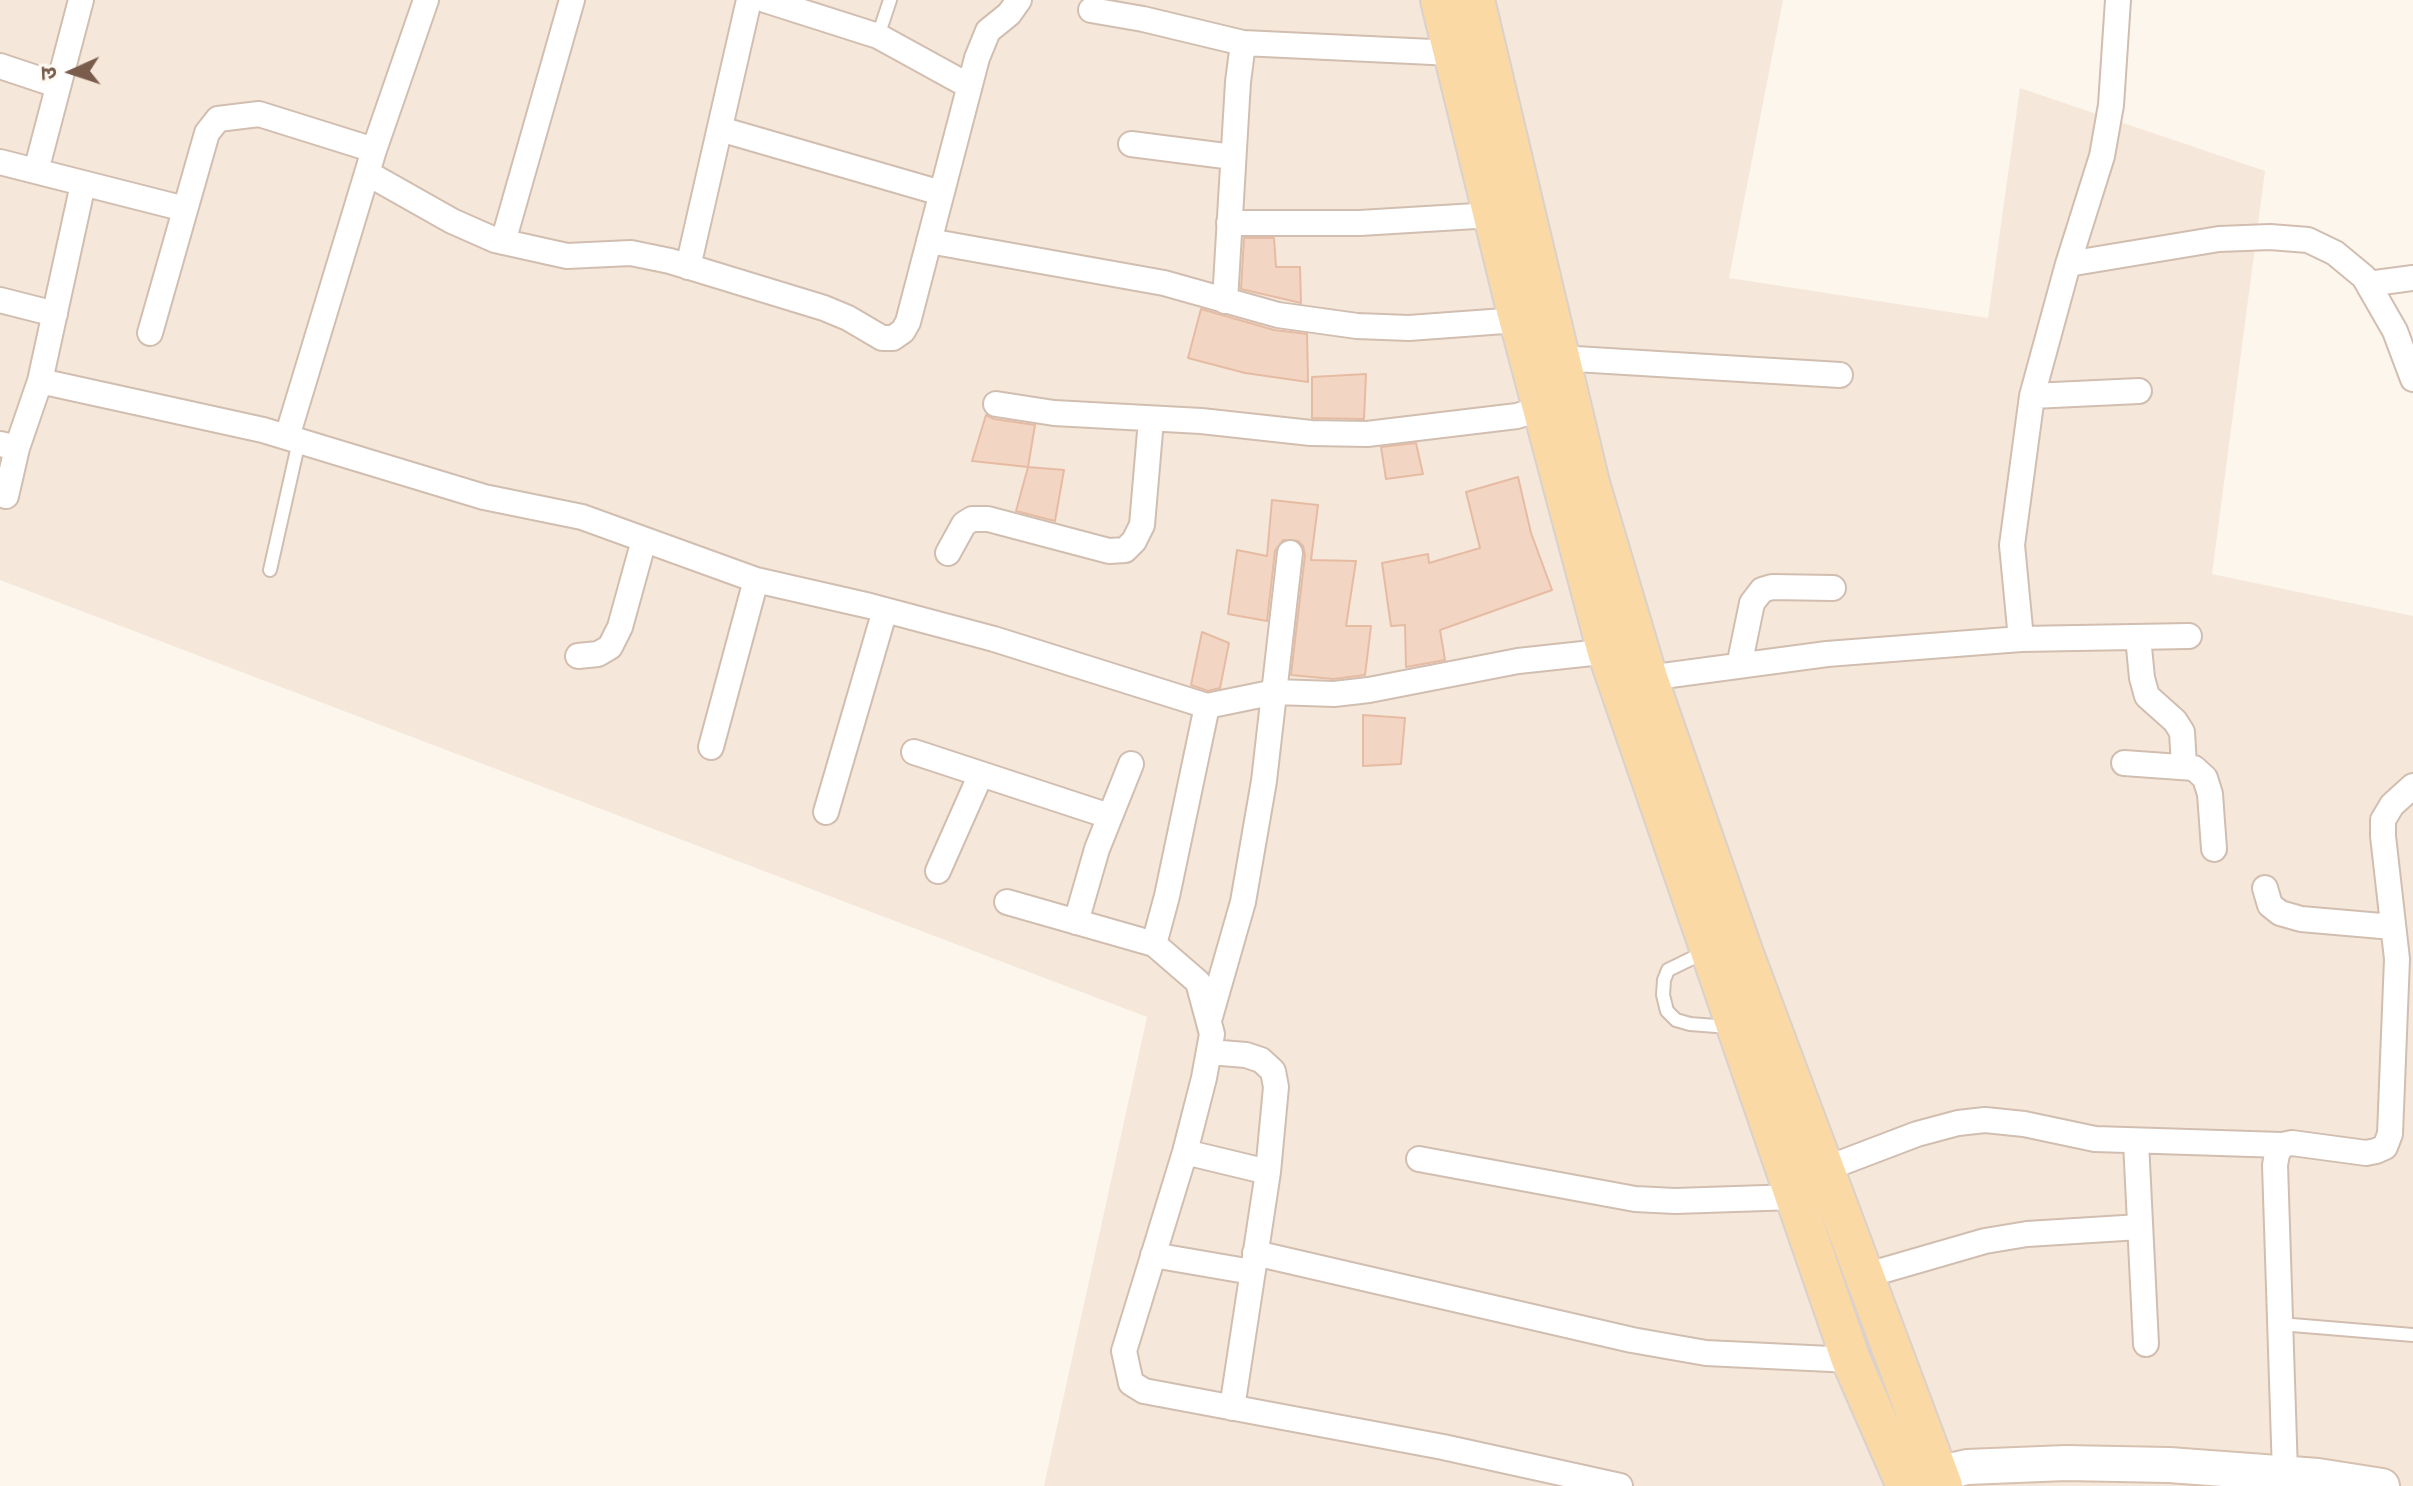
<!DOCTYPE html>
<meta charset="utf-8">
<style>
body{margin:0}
#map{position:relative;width:2413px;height:1486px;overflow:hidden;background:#fdf6ec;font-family:Mulish,"Noto Sans Devanagari",sans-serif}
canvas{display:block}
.north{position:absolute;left:32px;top:32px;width:80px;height:80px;-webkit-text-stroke:6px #fffaf3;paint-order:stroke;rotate:267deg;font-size:22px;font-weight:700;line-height:32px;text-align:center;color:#7a5c4d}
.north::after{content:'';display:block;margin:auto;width:28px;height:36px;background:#7a5c4d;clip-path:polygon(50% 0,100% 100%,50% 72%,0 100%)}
</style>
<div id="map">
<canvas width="2413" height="1486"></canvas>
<div class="north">उ</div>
</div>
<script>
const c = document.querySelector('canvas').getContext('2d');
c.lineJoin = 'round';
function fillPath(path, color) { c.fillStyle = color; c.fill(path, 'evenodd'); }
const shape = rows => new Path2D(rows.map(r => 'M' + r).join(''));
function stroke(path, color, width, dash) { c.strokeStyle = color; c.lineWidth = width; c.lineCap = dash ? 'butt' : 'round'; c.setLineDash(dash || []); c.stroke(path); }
fillPath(shape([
 [0,0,1783,0,1729,278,1988,318,2020,88,2265,171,2212,574,2413,616,2413,1486,1044,1486,1147,1017,0,580]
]), '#f5e8da');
const building = shape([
 [1244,238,1274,238,1276,267,1300,267,1301,303,1241,289,1244,238],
 [1201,309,1274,330,1307,334,1308,382,1245,373,1188,358,1201,309],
 [1366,374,1364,419,1312,418,1312,377,1366,374],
 [986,415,994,419,1035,425,1028,467,972,461,986,415],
 [1416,443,1423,474,1386,479,1381,447,1416,443],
 [1028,467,1064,470,1055,521,1016,511,1028,467],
 [1518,477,1531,533,1552,590,1440,630,1445,660,1406,667,1405,625,1391,626,1382,563,1428,554,1429,563,1480,548,1466,492,1518,477],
 [1272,500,1318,505,1311,560,1356,561,1346,626,1371,626,1365,675,1333,679,1291,675,1305,555,1303,546,1298,541,1283,540,1275,551,1267,621,1228,614,1237,550,1267,556,1272,500],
 [1202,632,1229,643,1220,688,1208,691,1191,685,1202,632],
 [1363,715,1405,718,1401,764,1363,766,1363,715]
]);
fillPath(building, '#f3d5c3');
stroke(building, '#e6bba3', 2);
const lane = shape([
 [878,36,890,0],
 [270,570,299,441],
 [1705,952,1668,970,1664,980,1663,995,1667,1011,1676,1020,1690,1024,1729,1027],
 [2280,1324,2413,1335]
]);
const street = shape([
 [765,0,878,36,969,86],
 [1091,10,1143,19,1243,43,1453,53],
 [0,66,57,85],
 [720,129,941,193],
 [1131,144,1233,157],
 [0,162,185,209],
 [36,171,81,0],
 [367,173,452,221,495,240,567,256,631,253,670,261,824,308,848,318,882,338,893,338,903,331,908,322,977,58,988,31,1009,14,1019,0],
 [1229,223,1360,223,1492,215],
 [929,241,1164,283,1278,315,1357,326,1409,328,1518,320],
 [503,242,572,0],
 [2068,264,2102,156,2111,105,2118,0],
 [688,267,749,0],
 [2368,284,2413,278],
 [0,300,55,314],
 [1225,301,1238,82,1243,43],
 [150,333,207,133,218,119,259,114,374,150],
 [1559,358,1840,375],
 [40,381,83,184],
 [2032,396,2068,264,2219,239,2270,237,2308,240,2335,253,2364,277,2395,331,2413,379],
 [996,404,1054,413,1201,421,1311,433,1367,434,1517,416,1542,408],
 [287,437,374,150,426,0],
 [0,444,17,448,40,381,263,430,484,497,582,517,756,580,870,606,994,639,1207,706,1275,692,1334,694,1369,690,1518,661,1620,650],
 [6,496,17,448],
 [948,553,964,524,972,519,988,519,1109,551,1125,550,1134,541,1142,525,1151,420],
 [2138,637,2142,678,2147,696,2175,721,2182,732,2184,766],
 [2021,639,2012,545,2032,396,2139,391],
 [578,656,598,654,610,647,620,627,644,540],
 [1739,666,1752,603,1762,590,1772,587,1833,588],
 [1648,678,1827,654,2021,639,2189,636],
 [1207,706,1167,896,1154,944,1198,982,1212,1034,1204,1078,1185,1152,1124,1351,1131,1383,1144,1391,1443,1447,1620,1486],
 [711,747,756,580],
 [914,752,1109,816],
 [2124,763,2194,768,2205,778,2210,794,2214,849],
 [826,812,885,610],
 [938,871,981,774],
 [2265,888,2270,905,2280,913,2301,919,2393,927],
 [1007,902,1154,944],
 [1076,922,1097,849,1131,764],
 [1210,1017,1243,902,1264,781,1290,553],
 [1209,1052,1246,1055,1261,1060,1273,1071,1276,1087,1268,1172],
 [2136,1142,2146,1344],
 [1185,1152,1268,1172,1232,1408],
 [1419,1159,1635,1199,1675,1201,1795,1197],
 [1825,1169,1917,1134,1958,1123,1985,1120,2024,1124,2095,1139,2282,1145],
 [1255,1253,1632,1340,1706,1353,1851,1360],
 [1153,1255,1252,1272],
 [1864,1276,1985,1241,2027,1234,2140,1227],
 [2285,1473,2275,1165,2277,1154,2282,1145,2292,1143,2366,1153,2376,1151,2385,1147,2390,1134,2397,959,2383,836,2383,820,2392,805,2413,786]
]);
const secondary = shape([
 [1912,1480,1967,1467,2066,1463,2169,1465,2318,1476,2382,1486]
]);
const primary = shape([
 [1440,0,1516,310,1607,652,1851,1360,1906,1486],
 [1475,0,1590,483,1648,678,1743,951,1943,1486]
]);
stroke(lane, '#d1beb0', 16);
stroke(street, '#d1beb0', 28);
stroke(secondary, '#d6c0b0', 38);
stroke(primary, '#dad1cd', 42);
stroke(lane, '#fff', 12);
stroke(street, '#fff', 24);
stroke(secondary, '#fff', 34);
stroke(primary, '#fbd9a5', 38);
</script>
